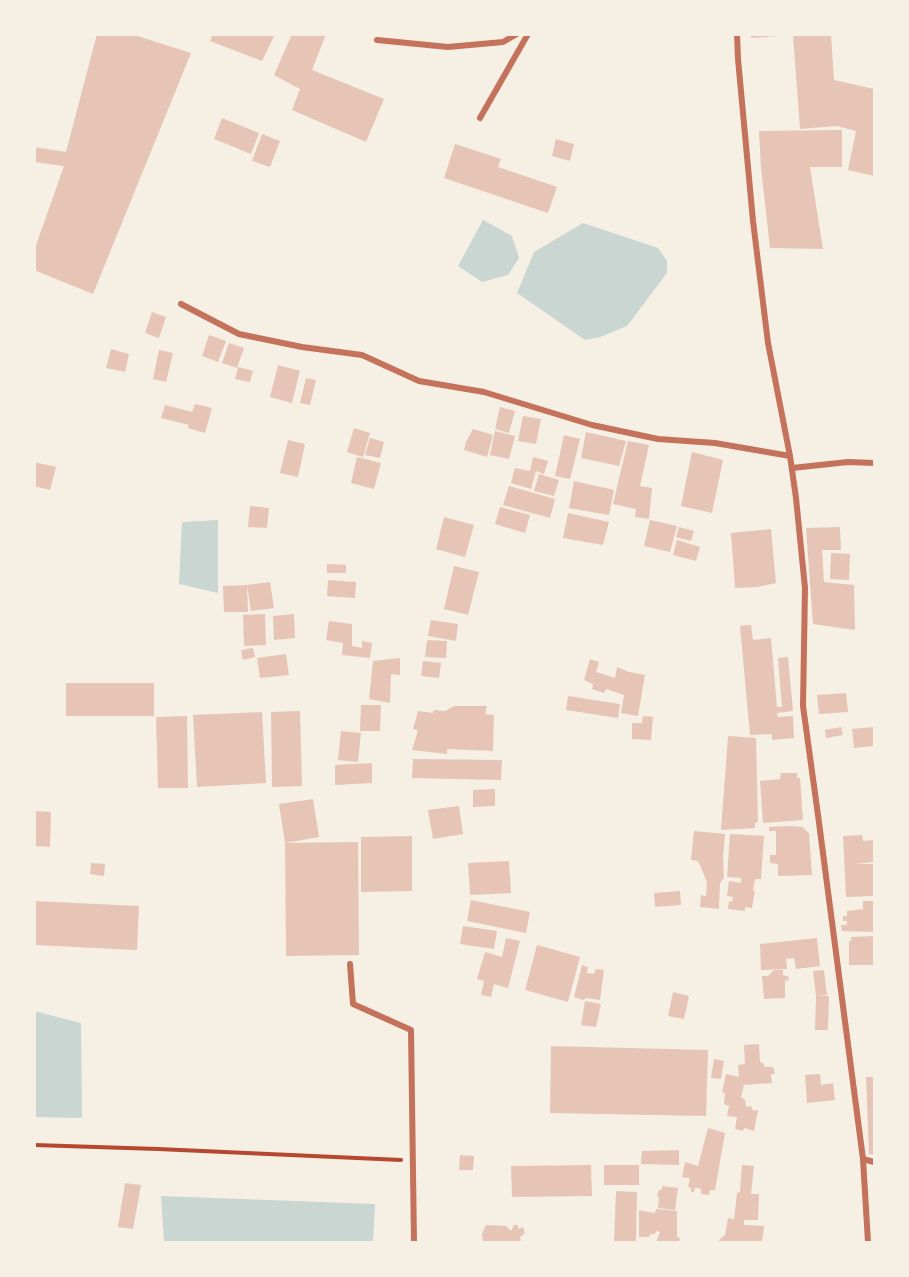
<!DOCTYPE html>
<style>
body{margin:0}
#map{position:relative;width:909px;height:1277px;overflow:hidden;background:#f6efe4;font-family:Arial,sans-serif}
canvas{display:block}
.frame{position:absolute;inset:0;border:36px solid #f6efe4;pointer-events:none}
</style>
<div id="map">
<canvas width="909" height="1277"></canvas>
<div class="frame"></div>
</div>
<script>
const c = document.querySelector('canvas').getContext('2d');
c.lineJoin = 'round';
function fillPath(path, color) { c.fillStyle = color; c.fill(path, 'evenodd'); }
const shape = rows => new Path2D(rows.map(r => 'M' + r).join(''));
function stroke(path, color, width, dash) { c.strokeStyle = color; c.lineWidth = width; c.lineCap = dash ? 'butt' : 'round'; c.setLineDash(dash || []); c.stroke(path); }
fillPath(shape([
 [483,220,512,236,519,258,508,275,482,282,458,266],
 [583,223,658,248,667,261,667,273,627,326,600,337,585,340,517,293,534,252],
 [218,520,218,593,179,584,182,522],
 [34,1011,81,1023,82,1118,35,1117],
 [161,1196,375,1204,373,1242,164,1242]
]), '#c9d6d2');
fillPath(shape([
 [97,34,131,34,191,53,93,294,34,270,34,251,64,166,34,162,34,147,66,152],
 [213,34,275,34,262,61,210,41],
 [292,34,326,34,312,70,384,99,366,142,292,110,300,89,274,75],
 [751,34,831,35,834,80,874,89,874,176,848,170,856,131,837,126,800,129,793,35,751,38],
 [222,118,259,133,251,154,214,139],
 [842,130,842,167,810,167,823,249,770,248,761,168,759,131],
 [262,134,280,141,270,167,252,161],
 [556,139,574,144,570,161,552,156],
 [455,144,501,159,498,167,557,187,548,213,444,178],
 [152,312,166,317,159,338,145,333],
 [209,335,226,341,218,362,202,356],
 [229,343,244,348,237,368,222,363],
 [111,349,129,354,125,372,106,368],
 [159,350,173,353,166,382,153,379],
 [278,365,300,371,292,403,270,397],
 [238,367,253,371,250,382,235,379],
 [306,378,316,380,310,405,300,403],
 [195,404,212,408,205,433,188,428,189,425,161,418,165,405,192,412],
 [500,407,515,411,509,433,495,429],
 [523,416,541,419,536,444,518,441],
 [354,428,370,433,363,457,347,452],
 [473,429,493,435,487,457,464,450,466,442],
 [495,431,515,436,509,459,490,455],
 [586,432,626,441,619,466,581,458],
 [564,435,580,439,570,479,555,476],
 [370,438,384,442,380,458,365,455],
 [288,440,305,444,298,477,280,473],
 [628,441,649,445,640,486,652,488,649,519,635,517,636,509,613,504],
 [692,452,723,460,712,513,681,506],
 [357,457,381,463,374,489,351,483],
 [533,457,548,461,544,474,536,471,531,489,511,483,515,468,530,471],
 [34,462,56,467,50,490,34,486],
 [539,474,559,480,554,496,534,491],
 [574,481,614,490,609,515,569,508],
 [509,486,555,499,550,518,503,505],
 [250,506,269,508,267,528,248,527],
 [500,507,530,515,525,533,495,524],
 [568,513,609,522,603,545,563,538],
 [444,517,474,525,465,557,436,549],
 [650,520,677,526,670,552,644,546],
 [679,527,694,531,691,541,676,537],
 [840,527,841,550,822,550,824,582,854,585,855,630,813,624,806,528],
 [771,529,776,583,757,587,735,588,731,533],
 [677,540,700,547,696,561,673,555],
 [831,553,850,554,849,580,830,579],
 [327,564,346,565,346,573,327,573],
 [454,566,479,572,468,615,444,609],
 [328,580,356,582,355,598,327,596],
 [270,582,274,608,251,611,247,585,248,612,224,612,223,586,247,585],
 [265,614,266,645,244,646,243,615],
 [294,614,295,638,274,640,273,616],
 [431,620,458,624,456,641,428,636],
 [329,621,352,624,352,646,362,648,362,641,372,643,370,658,342,655,343,643,326,640],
 [751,625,753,640,771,638,777,707,782,707,778,658,788,657,793,711,777,713,778,717,793,716,794,738,772,740,772,734,750,735,740,626],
 [427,640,447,641,446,658,425,657],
 [253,648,255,657,243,660,241,650],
 [286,654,289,675,260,678,257,658],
 [400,658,400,675,391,674,390,703,369,699,373,661],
 [590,659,599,662,596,672,615,678,617,667,629,672,645,675,638,716,621,713,624,695,606,689,604,693,592,689,593,684,584,680],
 [423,661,441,663,439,678,421,676],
 [66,683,154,683,154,716,66,716],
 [846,693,848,712,819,714,817,695],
 [568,696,620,704,618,718,566,710],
 [361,705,381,705,380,731,360,731],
 [454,706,487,706,485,714,494,715,493,751,447,749,447,754,412,750,418,730,413,729,418,711,433,713,434,710,445,711],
 [300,711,302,786,272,787,271,712],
 [262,712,266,783,197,787,193,715],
 [187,716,188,788,158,788,156,717],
 [643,716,653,717,651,740,632,739,632,723,642,723],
 [841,727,843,735,826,738,825,730],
 [873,727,874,746,854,748,852,729],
 [341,731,361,733,358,762,338,760],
 [728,736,756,738,758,822,755,823,755,828,721,830],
 [413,759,502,760,501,780,412,778],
 [372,763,372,783,335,785,335,765],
 [781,773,797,773,797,778,800,778,803,820,763,823,760,781,780,779],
 [495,789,495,806,473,807,473,790],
 [313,799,319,837,285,843,358,842,359,955,286,956,285,843,279,804],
 [459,806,463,834,433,839,428,810],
 [34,811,51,812,50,847,34,846],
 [791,826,802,827,809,833,812,875,778,876,778,864,770,863,770,855,776,855,776,831,769,831,769,827],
 [694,831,725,834,723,858,724,878,720,883,719,909,700,907,701,895,706,896,707,882,698,861,691,860],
 [730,834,764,836,761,879,755,879,753,891,755,891,752,908,745,907,745,911,728,909,729,901,732,902,733,897,727,896,729,881,741,883,741,878,727,877],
 [862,835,863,841,874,840,874,862,855,864,874,864,874,896,846,897,843,836],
 [412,836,412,891,361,892,361,837],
 [509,861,511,893,470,895,468,863],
 [91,863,105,864,104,876,90,874],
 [680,891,681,905,655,907,654,893],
 [471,900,530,912,526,933,467,921],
 [34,901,139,906,137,950,34,945],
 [863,901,874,901,874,932,842,931,841,925,847,925,847,921,843,921,843,916,847,916,847,911,863,909],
 [463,926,497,931,494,949,460,944],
 [874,936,874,965,849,965,849,941,851,941,851,937],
 [506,938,520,941,508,988,494,984,491,997,481,995,484,981,477,979,485,952,502,957],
 [817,938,820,966,796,969,794,958,786,959,787,969,761,970,760,944],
 [537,945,580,957,568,1002,525,990],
 [582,965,588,967,587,973,594,974,596,969,604,970,600,1000,587,998,583,1000,574,997],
 [774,970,783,970,783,975,789,977,788,981,785,980,785,998,764,999,762,976,768,976],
 [824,970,827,995,816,996,829,996,828,1030,815,1030,816,996,813,971],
 [673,992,689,996,684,1019,668,1016],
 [585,1001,601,1004,596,1027,581,1025],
 [759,1044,760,1062,763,1063,765,1067,773,1067,775,1074,771,1074,772,1083,744,1085,741,1097,745,1100,746,1107,751,1106,753,1111,758,1110,754,1131,744,1128,743,1131,735,1129,737,1117,727,1116,729,1106,724,1104,725,1093,722,1092,726,1074,739,1077,738,1065,745,1064,744,1045],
 [551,1046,708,1050,706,1116,550,1113],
 [714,1059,724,1061,721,1079,711,1078],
 [820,1074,821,1085,833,1083,835,1100,807,1103,805,1075],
 [866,1077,874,1077,874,1155,869,1154],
 [708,1128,725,1133,715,1190,710,1190,709,1195,701,1194,701,1189,698,1188,695,1188,694,1192,691,1192,691,1188,688,1187,690,1178,682,1177,685,1162,698,1166],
 [679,1150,679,1165,641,1164,642,1151],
 [460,1155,474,1156,473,1170,459,1170],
 [591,1165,592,1196,512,1197,511,1166],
 [604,1165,639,1165,639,1185,604,1185],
 [742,1165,754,1166,751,1194,759,1194,758,1220,744,1220,744,1225,764,1226,762,1242,717,1242,725,1235,728,1218,734,1219,737,1193,740,1192],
 [125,1183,141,1185,133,1229,118,1227],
 [662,1186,678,1188,675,1210,658,1208,659,1197,657,1196,659,1190,662,1190],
 [616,1191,637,1192,636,1242,614,1242],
 [656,1209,677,1211,677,1237,680,1238,679,1242,656,1242,660,1232,656,1231,655,1234,650,1234,649,1237,639,1237,639,1210,655,1213],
 [486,1225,506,1226,511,1231,514,1225,518,1225,518,1229,523,1227,525,1233,520,1237,521,1242,483,1242,482,1234]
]), '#e6c5b7');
stroke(shape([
 [34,1145,158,1149,401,1160]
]), '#b5482f', 4);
stroke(shape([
 [737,34,738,59,753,221,768,343,790,456,796,498,805,588,803,706,818,815,863,1159,868,1242],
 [377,40,448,47,503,42,517,34],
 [480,118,528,34],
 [181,304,239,334,302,347,362,355,419,381,484,392,592,425,658,439,715,443,790,456],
 [792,468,848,462,874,463],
 [350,964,353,1004,411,1030,414,1242],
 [863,1159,874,1162]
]), '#c5725c', 6);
</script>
